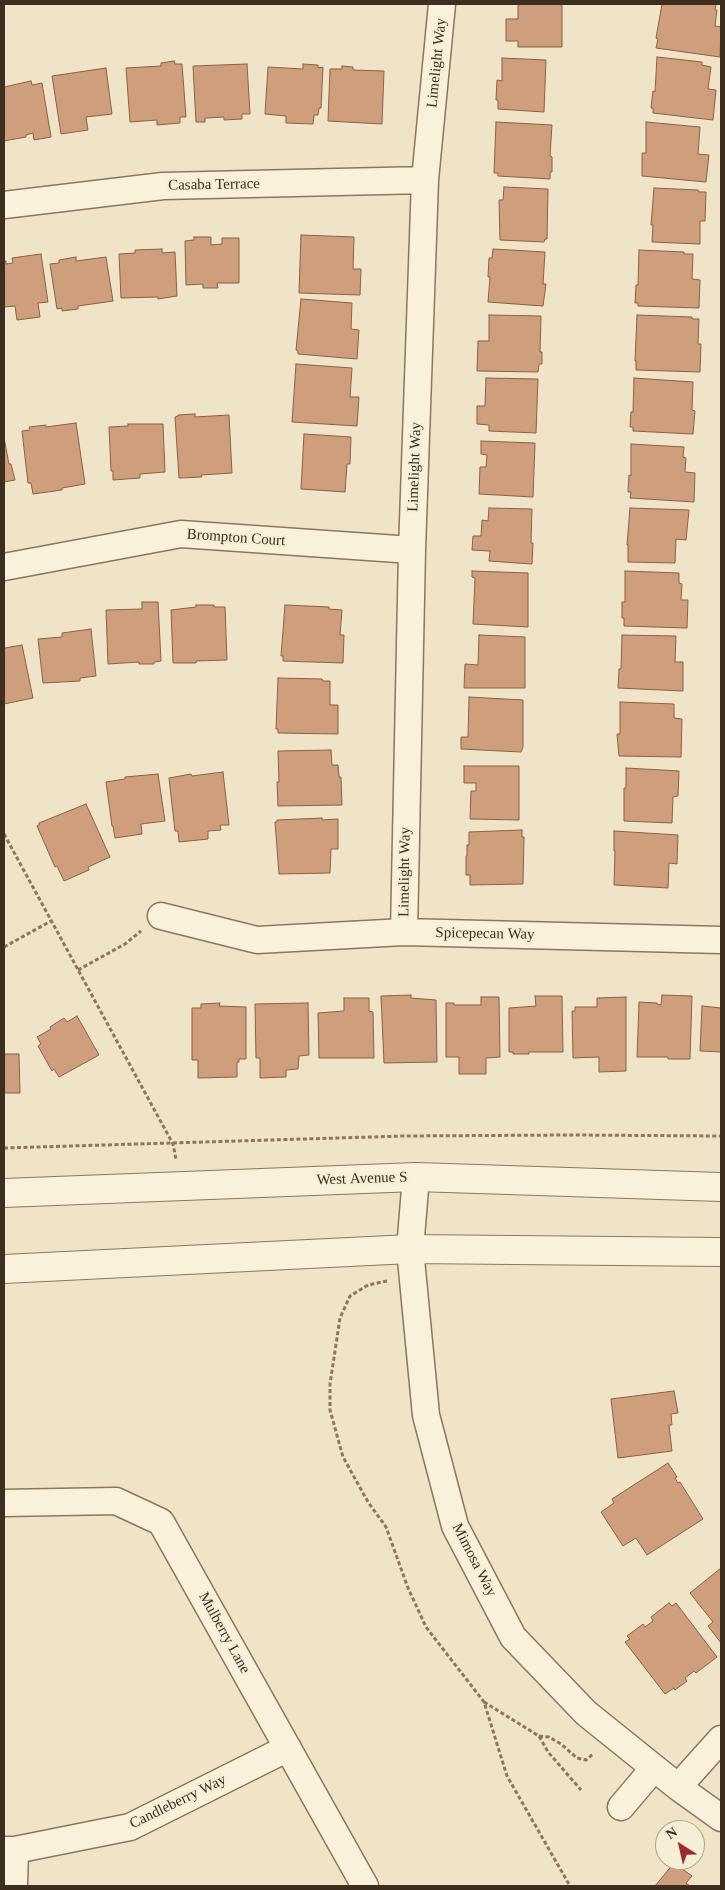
<!DOCTYPE html>
<style>
body{margin:0}
#map{position:relative;width:725px;height:1890px;overflow:hidden;background:#f0e4c8;font-family:"Times New Roman",serif}
canvas{display:block}
.frame{position:absolute;inset:0;border:5px solid #3d2e20;pointer-events:none}
.north{position:absolute;left:655px;top:1820px;width:50px;height:50px;box-sizing:border-box;background:#f7eed8;border:1px solid #ada18e;border-radius:50%;rotate:325deg;font-size:14px;font-weight:700;line-height:20px;text-align:center;color:#3d2e20}
.north::after{content:'';display:block;margin:auto;width:18px;height:22px;background:#9e2a2b;clip-path:polygon(50% 0,100% 100%,50% 72%,0 100%)}
</style>
<div id="map">
<canvas width="725" height="1890"></canvas>
<div class="frame"></div>
<div class="north">N</div>
</div>
<script>
const c = document.querySelector('canvas').getContext('2d');
c.lineJoin = 'round';
function fillPath(path, color) { c.fillStyle = color; c.fill(path, 'evenodd'); }
const shape = rows => new Path2D(rows.map(r => 'M' + r).join(''));
function stroke(path, color, width, dash) { c.strokeStyle = color; c.lineWidth = width; c.lineCap = dash ? 'butt' : 'round'; c.setLineDash(dash || []); c.stroke(path); }
function drawText(font, color, halo, rows, align = 'center') {
  c.font = font + ' "Times New Roman",serif'; c.lineWidth = 5; c.setLineDash([]); c.textBaseline = 'middle'; c.strokeStyle = halo; c.fillStyle = color; for (const [text, x, y, turn = 0] of rows) {
    c.save(); c.translate(x, y); c.rotate((+turn || 0) * Math.PI / 180); c.textAlign = isNaN(turn) ? turn : align; if (halo) c.strokeText(text, 0, 0); c.fillText(text, 0, 0); c.restore();
  }
}
const building = shape([
 [518,4,562,4,562,47,518,47,518,41,506,41,506,19,518,19,518,4],
 [662,4,716,4,715,10,717,10,715,26,721,27,720,57,656,48,658,39,656,38,662,4],
 [657,57,702,62,702,65,711,67,708,89,716,90,713,120,653,113,653,108,651,108,653,91,655,92,657,57],
 [502,58,546,60,544,112,498,109,498,100,496,100,497,80,502,81,502,58],
 [174,61,175,64,182,64,186,117,180,117,180,123,157,125,157,120,130,122,126,68,161,66,161,63,174,61],
 [247,64,250,114,242,114,242,119,224,120,224,117,205,118,205,122,196,122,193,66,247,64],
 [303,64,318,65,318,68,323,67,321,108,319,108,318,115,314,115,313,124,286,123,286,116,265,114,268,67,303,69,303,64],
 [342,66,353,67,353,70,384,71,382,124,328,121,330,69,342,69,342,66],
 [106,68,112,114,86,117,88,130,61,134,52,76,106,68],
 [31,81,32,85,42,83,51,137,34,140,33,133,26,135,26,137,4,141,4,87,31,81],
 [496,122,552,125,550,156,552,157,552,172,550,172,550,179,498,176,498,173,494,173,496,122],
 [646,122,700,127,698,154,709,155,706,182,642,176,642,153,646,153,646,122],
 [504,187,548,189,547,239,545,239,544,242,500,240,499,200,503,200,504,187],
 [654,188,698,190,699,192,706,192,705,221,700,221,700,244,652,242,653,225,651,225,654,188],
 [301,235,354,237,353,269,361,269,360,295,299,293,301,235],
 [194,237,211,237,211,245,222,244,222,238,239,238,239,283,217,283,218,288,203,288,203,284,186,285,185,241,194,240,194,237],
 [162,249,162,253,175,252,177,296,158,299,158,297,121,298,119,254,135,253,135,250,162,249],
 [493,249,545,252,543,284,546,284,543,306,488,302,490,277,488,277,489,258,492,258,493,249],
 [639,250,684,252,684,254,693,254,692,279,700,280,699,308,638,306,638,303,635,303,636,285,638,285,639,250],
 [41,254,48,302,38,303,40,317,17,320,15,306,4,307,4,261,6,261,6,264,13,263,12,258,41,254],
 [76,257,76,261,106,257,113,301,78,306,78,309,62,311,62,308,57,309,50,264,59,263,59,260,76,257],
 [301,299,352,303,351,329,359,330,357,359,298,354,298,351,296,350,301,299],
 [489,315,541,316,540,352,542,352,542,364,539,364,538,372,477,371,478,341,489,341,489,315],
 [637,315,692,317,692,319,699,319,698,344,701,344,700,372,636,370,636,361,635,361,637,315],
 [296,364,352,368,350,397,359,397,357,426,292,422,296,364],
 [486,378,538,379,536,433,489,431,489,425,477,424,477,406,485,406,486,378],
 [634,378,693,382,692,410,695,411,693,434,633,431,633,427,630,427,631,412,633,412,634,378],
 [195,414,195,417,229,415,232,473,201,475,202,477,179,478,175,417,178,416,178,415,195,414],
 [76,423,85,484,62,488,62,490,33,494,31,483,28,483,22,431,30,430,29,427,46,425,46,427,76,423],
 [128,424,163,424,165,472,140,474,140,478,113,480,113,471,111,471,109,427,128,426,128,424],
 [304,434,351,437,350,464,347,464,345,492,301,489,304,434],
 [4,438,9,464,11,464,15,480,4,482,4,438],
 [481,441,535,443,533,497,479,494,480,467,486,467,487,455,481,454,481,441],
 [631,444,684,447,683,457,686,458,685,472,695,473,694,502,630,498,631,492,628,492,629,475,631,476,631,444],
 [489,508,532,509,531,543,533,543,532,564,489,561,490,551,472,550,473,536,481,536,482,520,488,521,489,508],
 [630,508,689,510,686,540,676,539,675,563,628,562,628,545,627,545,630,508],
 [472,571,528,573,528,627,473,624,475,578,472,577,472,571],
 [625,571,679,573,679,583,682,584,681,600,688,600,687,628,624,626,624,618,622,618,622,602,625,602,625,571],
 [142,602,158,602,161,661,154,662,154,664,139,664,139,662,108,664,106,610,142,609,142,602],
 [196,605,214,605,214,607,225,607,227,660,196,661,196,663,173,663,171,610,196,607,196,605],
 [285,605,329,607,329,609,342,610,340,635,344,635,343,663,283,661,283,656,281,656,285,605],
 [91,629,96,676,80,678,80,681,43,683,38,639,62,637,62,633,91,629],
 [479,635,525,637,525,688,464,688,465,664,478,665,479,635],
 [622,635,676,636,675,662,683,662,683,691,618,688,619,669,621,669,622,635],
 [22,645,33,698,4,704,4,650,5,648,22,645],
 [278,678,322,679,323,681,330,681,330,705,338,705,338,734,278,733,278,729,276,729,278,678],
 [469,697,523,700,523,747,521,752,461,749,461,737,468,737,469,697],
 [620,702,674,704,674,718,682,719,681,757,619,756,617,734,620,734,620,702],
 [331,750,332,765,338,765,339,777,341,777,342,805,278,806,277,782,279,782,278,751,331,750],
 [464,766,519,766,519,820,470,819,471,791,476,791,476,783,464,783,464,766],
 [626,768,679,771,678,796,673,797,672,823,624,821,624,788,626,788,626,768],
 [223,772,229,825,220,825,221,830,208,831,208,839,179,842,178,831,175,831,169,778,191,774,192,776,223,772],
 [158,774,165,821,141,824,142,834,115,838,113,826,112,826,106,782,125,779,125,777,158,774],
 [86,804,110,857,88,867,89,870,64,881,57,866,55,867,37,826,39,825,39,823,86,804],
 [322,818,322,820,338,819,338,849,331,849,330,873,279,874,275,822,277,822,277,820,322,818],
 [522,830,522,837,524,837,523,884,470,885,470,875,466,875,466,856,467,856,467,845,469,845,469,832,522,830],
 [614,831,678,835,677,864,669,863,668,888,614,885,615,851,614,851,614,831],
 [411,995,411,998,436,1000,437,1062,384,1063,381,996,411,995],
 [662,995,692,996,690,1059,668,1059,668,1057,637,1057,639,1002,657,1003,657,1004,661,1005,662,995],
 [535,996,562,996,563,1052,529,1052,529,1054,513,1054,513,1052,509,1052,509,1008,536,1006,535,996],
 [481,997,499,997,500,1057,486,1058,486,1074,459,1074,459,1057,446,1057,446,1003,454,1003,454,1005,481,1005,481,997],
 [626,997,626,1071,599,1072,599,1057,573,1058,572,1011,575,1011,575,1007,597,1007,597,998,626,997],
 [344,998,369,998,369,1011,373,1012,374,1058,319,1058,318,1013,344,1011,344,998],
 [220,1003,219,1006,246,1007,246,1059,239,1059,239,1062,237,1062,237,1077,198,1078,198,1060,192,1060,192,1008,201,1008,201,1004,220,1003],
 [308,1003,309,1055,299,1056,298,1069,286,1070,286,1077,260,1078,260,1058,256,1058,255,1004,308,1003],
 [702,1006,721,1008,721,1052,700,1051,702,1006],
 [77,1016,99,1055,59,1077,54,1069,52,1071,38,1046,41,1044,37,1037,51,1029,50,1027,64,1018,67,1022,77,1016],
 [4,1054,19,1054,20,1093,4,1093,4,1054],
 [674,1391,678,1413,671,1414,672,1425,669,1425,672,1451,618,1458,611,1399,674,1391],
 [668,1463,677,1477,675,1478,678,1483,680,1482,703,1519,647,1555,636,1538,623,1546,601,1512,614,1503,612,1499,668,1463],
 [721,1568,721,1643,708,1626,713,1622,690,1593,721,1568],
 [669,1603,672,1606,676,1603,717,1657,696,1673,694,1671,685,1678,687,1681,675,1690,674,1688,665,1694,625,1642,630,1639,627,1636,643,1624,645,1627,653,1621,651,1617,669,1603],
 [674,1863,692,1876,686,1883,690,1886,655,1886,674,1863]
]);
fillPath(building, '#cf9f7d');
stroke(building, '#8d5f41', 1);
const minor = shape([
 [4,205,163,186,425,180],
 [4,567,181,534,412,550],
 [161,916,257,940,404,932,721,940],
 [404,932,412,550,425,180,442,4],
 [416,1177,410,1249,426,1415,455,1526,513,1637,586,1713,678,1787,721,1818],
 [4,1503,116,1501,161,1522,365,1886],
 [678,1787,721,1739],
 [621,1807,654,1768],
 [4,1850,15,1850,130,1827,288,1748],
 [14,1886,15,1850]
]);
const tertiary = shape([
 [4,1193,416,1177,721,1187],
 [4,1269,410,1249,721,1252]
]);
stroke(minor, '#8d765c', 29);
stroke(tertiary, '#8d765c', 30);
stroke(shape([
 [4,834,173,1144,176,1159],
 [4,947,51,921],
 [78,970,125,944,141,931],
 [4,1148,404,1136,570,1135,721,1136],
 [387,1281,368,1285,350,1296,340,1318,330,1384,330,1410,343,1457,368,1502,386,1527,408,1588,426,1627,484,1702,507,1776,570,1886],
 [484,1702,539,1736,548,1752,581,1790],
 [539,1736,549,1737,561,1744,577,1758,586,1760,593,1754]
]), '#8d765c', 3, [4, 2.5]);
stroke(minor, '#faf1dc', 26);
stroke(tertiary, '#faf1dc', 28);
drawText('15px', '#3d2e20', '#f7eed8', [
 ["Limelight Way",437,63,-84],
 ["Casaba Terrace",214,185,-1],
 ["Limelight Way",415,467,-88],
 ["Brompton Court",236,538,4],
 ["Limelight Way",405,872,-89],
 ["Spicepecan Way",485,934,1],
 ["West Avenue S",362,1179,-2],
 ["Mimosa Way",474,1560,63],
 ["Mulberry Lane",224,1633,61],
 ["Candleberry Way",178,1802,-26]
]);
</script>
